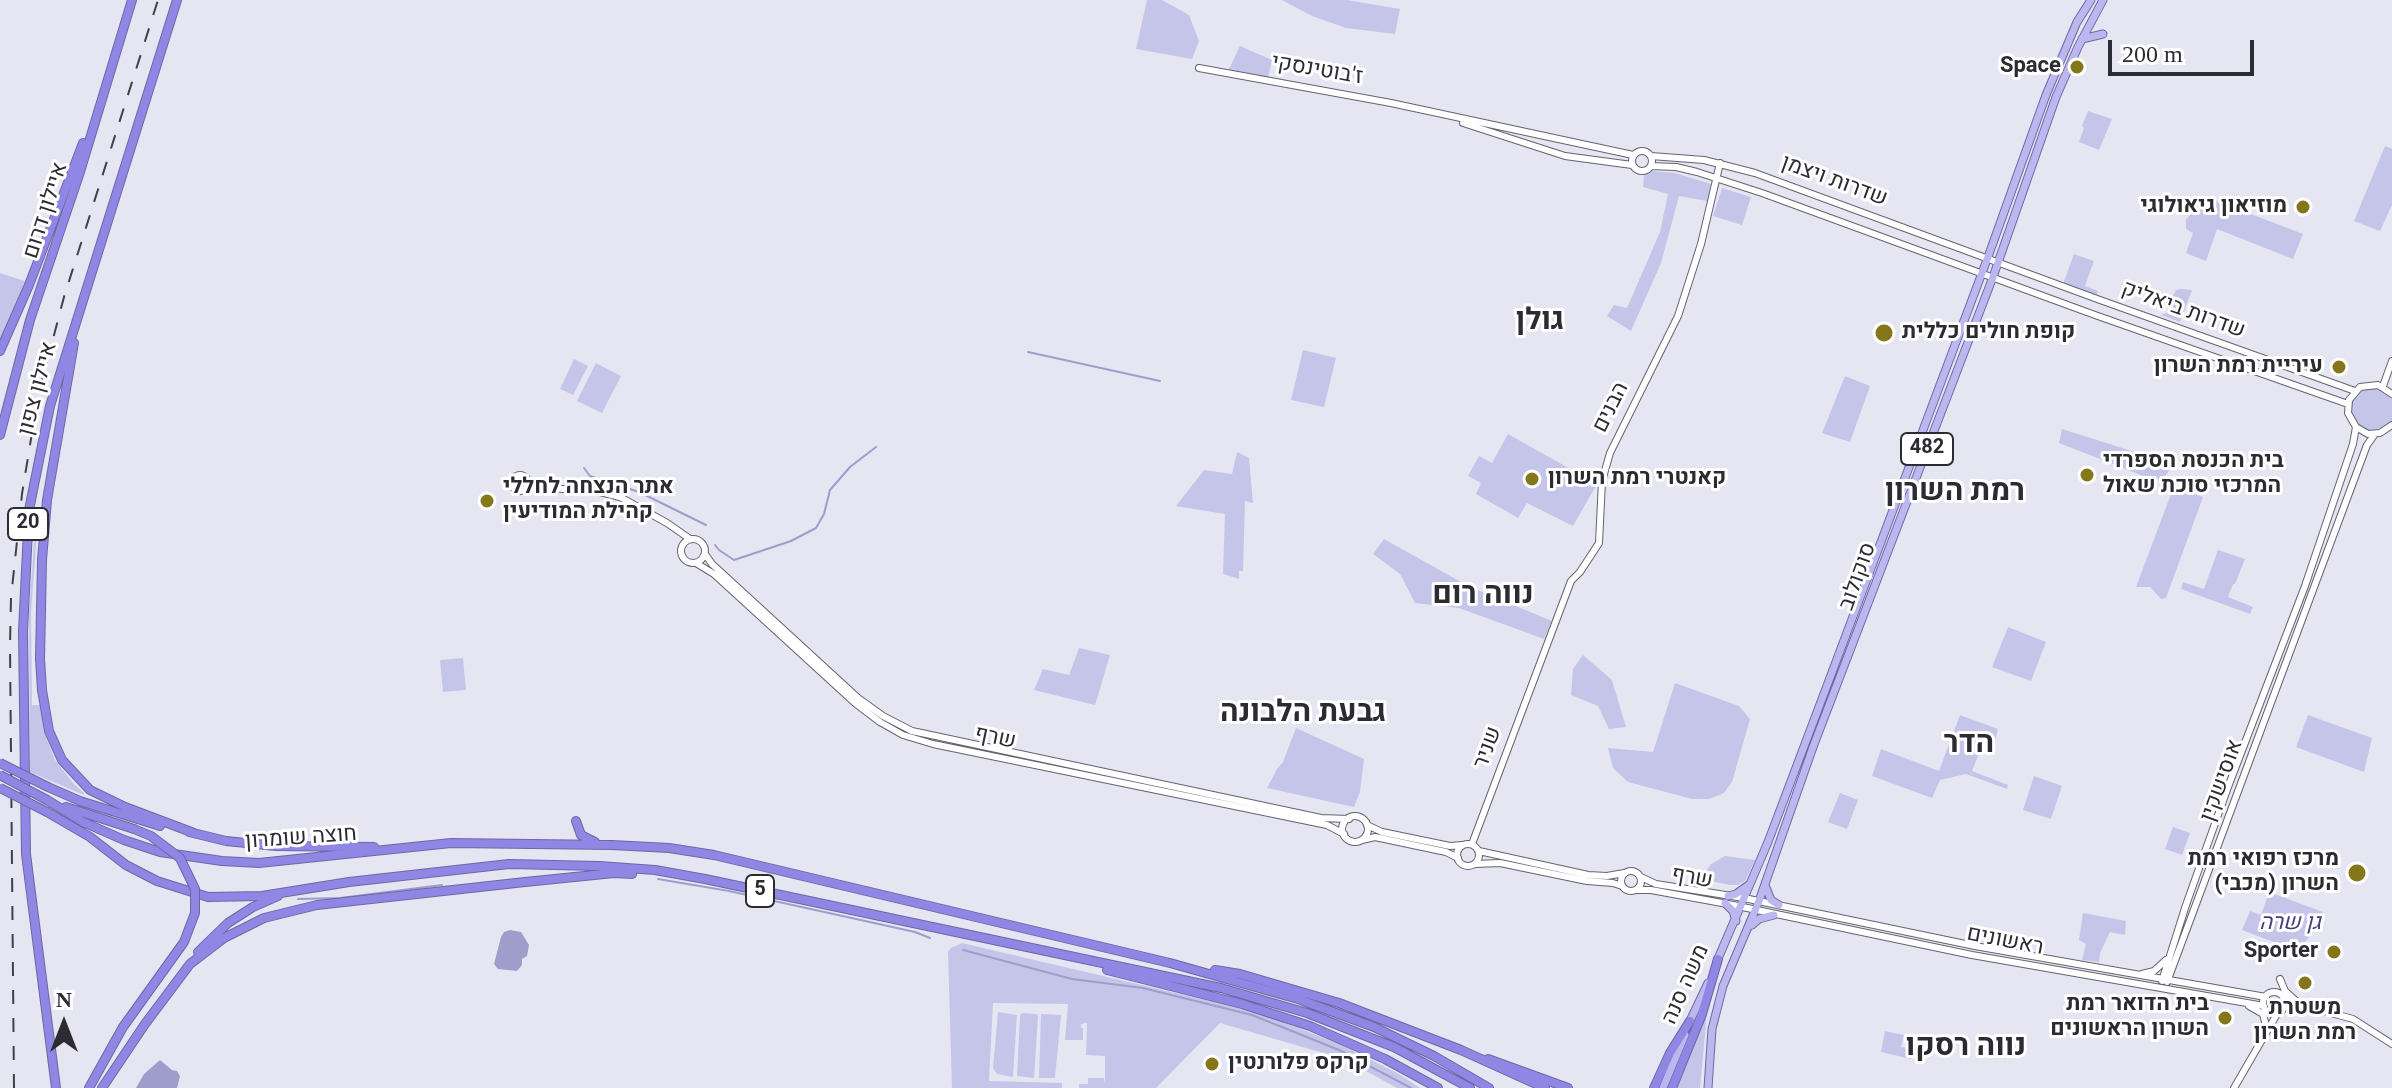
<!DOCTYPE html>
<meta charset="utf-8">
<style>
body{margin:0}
#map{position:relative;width:2392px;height:1088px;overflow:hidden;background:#e6e6f3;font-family:Georgia,serif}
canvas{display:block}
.north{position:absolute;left:24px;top:984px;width:80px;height:80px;-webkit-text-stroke:6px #fff;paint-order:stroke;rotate:0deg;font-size:22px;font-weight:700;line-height:32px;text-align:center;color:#2c2b31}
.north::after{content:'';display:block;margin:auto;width:28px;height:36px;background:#2c2b31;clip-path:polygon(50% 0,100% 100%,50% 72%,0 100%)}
.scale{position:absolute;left:2108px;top:40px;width:146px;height:36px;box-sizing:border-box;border:4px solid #2c2b31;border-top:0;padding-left:10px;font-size:24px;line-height:28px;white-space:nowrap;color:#2c2b31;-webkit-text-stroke:6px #fff;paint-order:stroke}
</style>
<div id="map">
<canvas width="2392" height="1088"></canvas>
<div class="north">N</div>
<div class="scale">200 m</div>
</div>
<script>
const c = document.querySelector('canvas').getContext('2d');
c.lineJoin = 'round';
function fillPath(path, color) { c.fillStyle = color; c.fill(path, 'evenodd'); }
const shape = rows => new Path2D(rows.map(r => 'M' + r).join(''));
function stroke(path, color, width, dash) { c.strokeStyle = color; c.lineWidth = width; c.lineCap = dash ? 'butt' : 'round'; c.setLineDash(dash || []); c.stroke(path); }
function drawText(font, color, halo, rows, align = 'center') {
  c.font = font + ' Georgia,Heebo,serif'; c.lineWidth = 6; c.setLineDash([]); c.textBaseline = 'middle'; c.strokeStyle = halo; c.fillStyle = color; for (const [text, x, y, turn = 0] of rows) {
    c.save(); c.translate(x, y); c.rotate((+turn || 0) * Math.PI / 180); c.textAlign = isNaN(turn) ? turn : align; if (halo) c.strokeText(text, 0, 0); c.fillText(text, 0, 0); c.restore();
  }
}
fillPath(shape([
 [1147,0,1162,0,1189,15,1199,41,1192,59,1136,49],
 [1282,0,1347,0,1400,9,1395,34,1346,28,1312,16],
 [1240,46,1272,60,1268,78,1228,71],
 [2088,111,2112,119,2099,150,2079,142,2084,128,2082,126],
 [2385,146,2392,149,2392,205,2380,231,2354,221],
 [1652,171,1675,173,1711,184,1707,201,1679,196,1661,263,1631,331,1607,316,1614,305,1627,308,1660,232,1668,194,1643,187,1644,174],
 [1722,188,1751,197,1742,225,1713,216],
 [2204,196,2303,234,2293,259,2217,229,2206,261,2186,253,2193,233,2186,229,2186,220],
 [2074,254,2094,261,2085,286,2098,291,2096,296,2063,284],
 [0,273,25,281,0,341],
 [2182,289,2192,290,2180,322,2161,315,2171,311,2173,295,2176,290],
 [1303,350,1336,358,1324,407,1291,400],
 [574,359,588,366,573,395,560,389],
 [596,363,621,376,602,413,577,401],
 [1845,376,1870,386,1850,442,1822,433],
 [2372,384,2392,394,2392,425,2375,434,2356,427,2348,404,2355,391],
 [2062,429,2173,464,2164,479,2151,479,2059,443],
 [1508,434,1597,484,1573,526,1527,503,1518,518,1476,494,1481,483,1468,476,1479,456,1492,463],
 [1237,452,1249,458,1253,503,1245,501,1243,571,1239,571,1239,579,1223,574,1225,514,1176,506,1204,470,1232,474],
 [2174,486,2203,497,2166,598,2161,599,2150,587,2136,587],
 [39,504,31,613,32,705,40,705,44,731,55,760,73,783,84,793,84,795,30,772,29,613,35,529],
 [1384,539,1470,587,1552,621,1544,639,1459,608,1415,603,1400,574,1373,554],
 [2218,550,2245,559,2235,584,2233,584,2228,597,2253,607,2250,614,2181,589,2183,582,2204,589],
 [2008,627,2046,642,2031,681,1992,667],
 [1079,648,1110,655,1095,705,1034,690,1043,669,1069,675],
 [1583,655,1612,680,1626,727,1609,729,1598,706,1571,695,1573,669],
 [463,658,466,690,443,692,440,660],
 [1675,683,1739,706,1750,719,1732,782,1724,793,1709,799,1692,799,1628,782,1613,768,1608,748,1653,752],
 [1960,715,1998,729,1993,749,1982,746,1972,771,2008,785,2007,789,1966,774,1940,780,1932,798,1872,776,1881,749,1939,771],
 [2308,715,2372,738,2364,772,2296,747],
 [1296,728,1364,759,1360,792,1354,807,1267,788,1277,769,1283,762],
 [2034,776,2062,786,2051,819,2023,810],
 [1840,793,1858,800,1847,829,1828,822],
 [2173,827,2190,833,2182,855,2165,849],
 [1725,856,1755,860,1745,881,1738,885,1730,885,1701,879,1711,864],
 [2269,892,2323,912,2323,922,2297,951,2242,930,2250,911,2261,915],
 [2083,913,2126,921,2125,935,2110,932,2100,953,2099,962,2082,960,2086,944,2079,940],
 [962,943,1227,1005,1270,1017,1339,1044,1399,1074,1420,1088,1397,1088,1344,1059,1220,1023,1156,1088,1079,1088,1079,1084,1088,1084,1088,1078,1104,1078,1105,1084,1105,1056,1086,1055,1087,1023,1081,1024,1081,1028,1083,1028,1083,1040,1065,1040,1068,1004,993,1003,989,1081,1062,1083,1062,1088,952,1088,948,952,951,948],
 [998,1012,1017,1015,1013,1077,997,1074,993,1068],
 [1022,1013,1037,1014,1038,1016,1034,1078,1017,1076,1020,1015],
 [1707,1013,1700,1088,1677,1088],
 [1041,1014,1061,1015,1055,1078,1039,1078],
 [1885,1031,1904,1035,1901,1047,1913,1049,1911,1059,1881,1052]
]), '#c5c5e9');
fillPath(shape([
 [510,930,521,932,529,945,527,956,522,959,522,965,517,971,498,969,494,964,501,937,504,932],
 [160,1060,172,1070,177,1071,180,1076,177,1088,136,1088,144,1074]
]), '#9f9dcc');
stroke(shape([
 [1028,352,1160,381],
 [584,468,590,476,639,492,706,525],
 [715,545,719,550,734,560,791,541,816,528,824,514,830,490,850,467,876,447],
 [658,879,729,891,915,932,930,938],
 [298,899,340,898,442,885],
 [963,950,1072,979,1143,988,1252,1015,1339,1050,1411,1088]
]), '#9f9dcc', 2);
const minor = shape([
 [1199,68,1391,103,1633,155],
 [1463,123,1565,156,1632,165],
 '1632 161a10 10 0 1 1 20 0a10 10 0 1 1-20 0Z',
 [1651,156,1704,160,1755,173,2100,300,2355,391],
 [1651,166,1676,167,1697,172,1762,193,2095,315,2348,404],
 [2383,386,2392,361],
 [2392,394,2378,385,2360,387,2349,400,2348,413,2356,427,2368,434,2380,433,2392,425],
 '512 483a8 8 0 1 1 16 0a8 8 0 1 1-16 0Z',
 [527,486,600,492,620,497,667,523,690,539],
 '681 551a12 12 0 1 1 24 0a12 12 0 1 1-24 0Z',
 [705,554,712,564,858,698,883,716,912,731,1321,818,1349,819],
 [696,563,714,574,855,703,880,722,903,735,933,744,1327,825,1344,834],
 '1342 829a13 13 0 1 1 26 0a13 13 0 1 1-26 0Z',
 [1367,825,1382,832,1450,846,1462,845],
 [1362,840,1375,837,1446,852,1458,858],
 '1457 855a11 11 0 1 1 22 0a11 11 0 1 1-22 0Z',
 [1472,844,1571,581,1580,572,1599,543,1602,481,1610,453,1678,316,1701,244,1720,163],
 [1479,851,1588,875,1607,876,1624,873],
 [1475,864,1500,863,1587,881,1613,883,1622,886],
 '1621 881a10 10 0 1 1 20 0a10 10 0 1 1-20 0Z',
 [1641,877,1656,884,1744,898,1975,946,2266,997],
 [1636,890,1651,890,1733,905,1972,955,2264,1006],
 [2142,974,2154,971,2166,960],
 [2280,979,2285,991,2296,1001],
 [2162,981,2186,905,2228,787,2305,586,2353,444,2356,427],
 [2167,982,2367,445,2375,434],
 '2263 1003a11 11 0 1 1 22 0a11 11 0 1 1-22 0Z',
 [2283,997,2291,1002,2353,1019,2392,1044],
 [2249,1006,2263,1014,2266,1026],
 [2234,1088,2277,1014]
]);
const major = shape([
 [2082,39,2103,34],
 [1765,885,1771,900,1779,905],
 [1728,896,1736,894,1750,884],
 [1725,903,1733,911,1736,921],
 [1752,925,1759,919,1774,915],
 [1717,961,1768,842,1825,691,1988,257,2046,95,2077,22,2091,0],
 [1689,1023,1708,983],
 [1663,1088,1685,1035],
 [1708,1088,1712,1029,1723,986,1759,901,1813,747,1993,277,2056,97,2078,47,2103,0]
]);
const highway = shape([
 [74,343,47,500,42,560,40,659,42,690,49,731,62,760,90,790,125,807,194,833],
 [0,351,29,285,83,143],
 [0,435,30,320,79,175,132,0],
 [48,787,80,801,160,826],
 [47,800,83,822,124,840,160,852,222,861,259,863,451,843,612,845,669,848,714,855,1170,963,1298,999,1374,1027,1434,1056,1489,1088],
 [66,807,134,829],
 [47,812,90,837,126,865,157,881,208,897,262,896,349,882,509,864,599,866,655,870,705,879,1221,988,1307,1013,1394,1047,1470,1088],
 [576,821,581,835,595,842],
 [189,832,226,841,276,846,374,847],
 [198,952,228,923,253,907,278,896],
 [1107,970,1242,1004,1310,1026,1385,1059,1438,1088],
 [1215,970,1240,974,1339,1003,1461,1050,1545,1088],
 [1488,1059,1568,1088],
 [56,1088,26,854,23,631,29,510,50,406,177,0],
 [89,1088,123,1027,184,942,195,913],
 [102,1088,145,1024,190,964,224,938,264,918,317,905,525,882,614,873,632,874],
 [1654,1088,1670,1053,1690,1021],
 [1672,1088,1702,1014,1718,959]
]);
stroke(minor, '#64636f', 8);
stroke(major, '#6d67a6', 9);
stroke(highway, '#6d67a6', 10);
stroke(minor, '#fff', 6);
stroke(major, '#bcb7ef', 7);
stroke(highway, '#9087e5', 8);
stroke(shape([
 [14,1088,10,646,11,598,22,494,38,396,64,297,158,0]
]), '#414047', 2, [14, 14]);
const highwayBridge = shape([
 [0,763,48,787],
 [0,775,47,800],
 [0,788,47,812],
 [134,829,151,836,180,858,195,889,195,913]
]);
stroke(highwayBridge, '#6d67a6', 10, []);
stroke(highwayBridge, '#9087e5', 8);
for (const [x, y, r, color] of [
 [2077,67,8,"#847619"],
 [2303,207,8,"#847619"],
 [1884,333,10,"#847619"],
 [2339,367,8,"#847619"],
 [2087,475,8,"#847619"],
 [1532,479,8,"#847619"],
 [487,501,8,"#847619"],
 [2357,873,10,"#847619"],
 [2334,952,8,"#847619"],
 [2305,983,8,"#847619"],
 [2225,1018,8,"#847619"],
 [1212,1064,8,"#847619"]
]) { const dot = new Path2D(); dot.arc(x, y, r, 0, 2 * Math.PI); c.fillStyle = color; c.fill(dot); stroke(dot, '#fff', 3); }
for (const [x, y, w] of [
 [1927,449,52],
 [28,524,40],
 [760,891,28]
]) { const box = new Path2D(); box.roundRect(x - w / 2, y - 16, w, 32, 6); c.fillStyle = '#fff'; c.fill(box); stroke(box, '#2c2b31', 2); }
drawText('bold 20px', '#2c2b31', null, [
 ["482",1927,449],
 ["20",28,524],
 ["5",760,891]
]);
drawText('bold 22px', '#2c2b31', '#fff', [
 ["Space",2061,67],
 ["מוזיאון גיאולוגי",2287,207],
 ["קופת חולים כללית",1902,333,"left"],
 ["עיריית רמת השרון",2323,367],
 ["בית הכנסת הספרדי",2103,462,"left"],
 ["המרכזי סוכת שאול",2103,487,"left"],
 ["קאנטרי רמת השרון",1548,479,"left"],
 ["אתר הנצחה לחללי",503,488,"left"],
 ["קהילת המודיעין",503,513,"left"],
 ["מרכז רפואי רמת",2339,860],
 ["השרון (מכבי)",2339,885],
 ["Sporter",2318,952],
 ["בית הדואר רמת",2209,1005],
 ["השרון הראשונים",2209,1030],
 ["משטרת",2305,1009,"center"],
 ["רמת השרון",2305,1034,"center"],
 ["קרקס פלורנטין",1228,1064,"left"]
], 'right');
drawText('22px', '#2c2b31', '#fff', [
 ["ז'בוטינסקי",1317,71,10],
 ["שדרות ויצמן",1834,182,20],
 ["איילון דרום",47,211,-72],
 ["שדרות ביאליק",2183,311,20],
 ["איילון צפון",39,389,-75],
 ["הבנים",1612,408,-63],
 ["סוקולוב",1859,577,-70],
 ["שרף",995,739,12],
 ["שניר",1489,748,-70],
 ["אוסישקין",2223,781,-70],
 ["חוצה שומרון",301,839,-4],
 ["שרף",1692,879,10],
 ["ראשונים",2005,942,11],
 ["משה סנה",1687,985,-66]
]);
drawText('italic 22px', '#453e7b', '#fff', [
 ["גן שרה",2290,924]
]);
drawText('bold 30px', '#2c2b31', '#fff', [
 ["גולן",1540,323],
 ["רמת השרון",1955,494],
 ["נווה רום",1483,597],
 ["גבעת הלבונה",1303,715],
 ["הדר",1969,746],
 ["נווה רסקו",1966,1049]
]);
</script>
